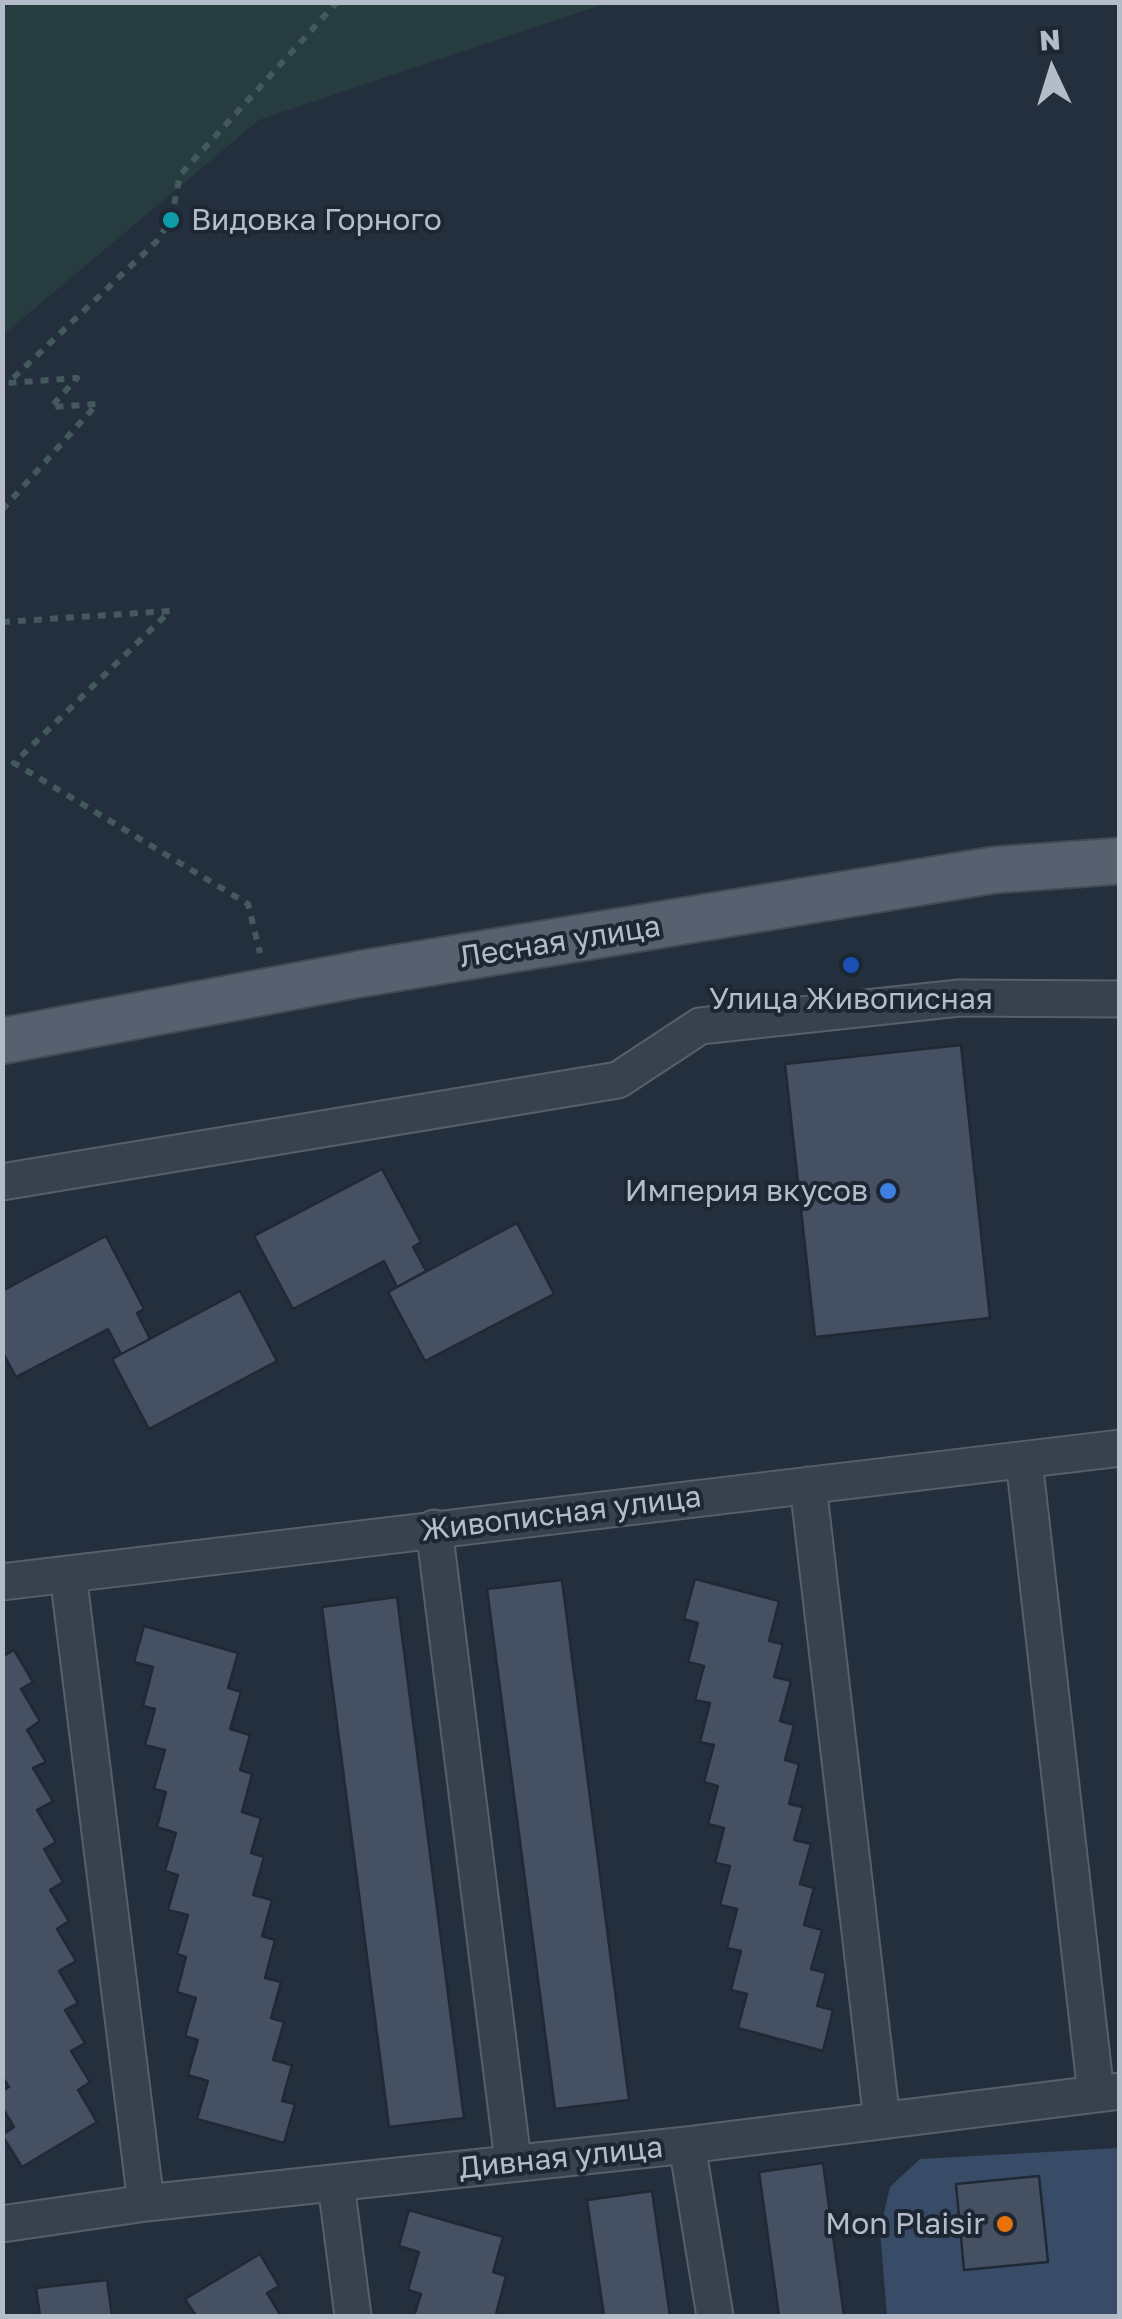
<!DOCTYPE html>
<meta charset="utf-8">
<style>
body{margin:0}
#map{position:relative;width:1122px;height:2319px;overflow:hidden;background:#242f3e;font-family:"Golos Text",sans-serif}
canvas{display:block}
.frame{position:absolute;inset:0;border:5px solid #b4bcc9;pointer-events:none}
.north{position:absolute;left:1002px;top:20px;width:100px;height:100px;-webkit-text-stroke:8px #1d2633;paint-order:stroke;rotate:356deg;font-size:28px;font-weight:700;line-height:40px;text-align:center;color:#b4bcc9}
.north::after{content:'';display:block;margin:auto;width:35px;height:45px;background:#b4bcc9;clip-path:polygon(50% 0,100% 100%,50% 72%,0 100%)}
</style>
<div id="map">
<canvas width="1122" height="2319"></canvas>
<div class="frame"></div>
<div class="north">N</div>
</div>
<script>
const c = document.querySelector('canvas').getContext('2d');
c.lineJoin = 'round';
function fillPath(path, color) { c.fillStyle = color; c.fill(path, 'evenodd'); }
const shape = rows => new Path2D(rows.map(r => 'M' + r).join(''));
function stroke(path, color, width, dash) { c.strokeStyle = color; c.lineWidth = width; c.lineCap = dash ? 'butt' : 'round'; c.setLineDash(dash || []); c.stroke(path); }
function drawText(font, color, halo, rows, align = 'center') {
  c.font = font + ' "Golos Text",sans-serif'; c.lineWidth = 8; c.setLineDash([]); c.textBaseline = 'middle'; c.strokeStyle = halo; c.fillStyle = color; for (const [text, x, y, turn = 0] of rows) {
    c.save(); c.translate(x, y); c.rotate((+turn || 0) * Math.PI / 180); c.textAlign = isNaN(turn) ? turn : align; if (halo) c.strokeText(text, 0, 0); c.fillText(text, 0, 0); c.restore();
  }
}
fillPath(shape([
 [3,2,607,2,607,3,259,120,3,335]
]), '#263c3f');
fillPath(shape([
 [1119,2148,1119,2316,887,2316,880,2230,890,2187,920,2159]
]), '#394c67');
const building = shape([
 [961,1045,990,1318,815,1337,785,1064,961,1045],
 [382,1169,421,1242,413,1247,426,1271,397,1287,384,1261,293,1309,254,1236,382,1169],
 [517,1223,554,1294,425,1361,388,1292,517,1223],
 [106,1236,144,1309,137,1313,150,1339,121,1354,108,1329,16,1377,2,1351,2,1291,106,1236],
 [240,1291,277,1361,149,1429,112,1359,240,1291],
 [695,1579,779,1601,769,1641,783,1644,774,1677,791,1681,780,1721,794,1725,785,1760,799,1764,789,1804,803,1807,794,1840,811,1844,800,1884,814,1888,804,1925,822,1930,811,1969,826,1973,817,2006,833,2010,823,2051,738,2028,747,1994,731,1990,741,1951,727,1948,737,1909,720,1905,730,1866,715,1863,724,1828,708,1824,718,1786,704,1782,714,1745,700,1742,710,1703,695,1700,704,1666,688,1662,698,1623,684,1619,695,1579],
 [562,1580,629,2100,555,2109,487,1589,562,1580],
 [397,1597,464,2118,389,2127,322,1607,397,1597],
 [144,1626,238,1653,228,1688,241,1692,230,1729,250,1735,240,1770,252,1774,242,1812,261,1818,251,1853,264,1857,253,1895,272,1900,262,1936,275,1940,265,1978,281,1982,271,2018,284,2022,273,2060,292,2065,282,2101,295,2104,284,2143,197,2119,208,2081,188,2075,198,2040,185,2036,196,1998,177,1992,186,1957,177,1954,188,1915,168,1910,178,1875,165,1871,176,1833,157,1827,166,1792,154,1789,165,1750,145,1745,155,1709,143,1706,153,1667,134,1662,144,1626],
 [14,1650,33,1682,21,1689,40,1721,27,1730,46,1762,33,1768,53,1801,37,1810,56,1842,44,1849,63,1882,50,1890,69,1921,57,1929,76,1961,59,1971,78,2003,65,2010,85,2043,71,2051,90,2082,78,2090,97,2122,22,2167,2,2135,14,2127,2,2107,2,2091,9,2087,2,2076,2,1657,14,1650],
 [823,2163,844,2316,779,2316,759,2172,823,2163],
 [1039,2176,1048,2262,964,2270,956,2184,1039,2176],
 [652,2191,670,2316,604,2316,587,2200,652,2191],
 [409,2210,503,2237,493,2272,506,2276,496,2314,505,2316,414,2316,421,2294,408,2290,419,2252,399,2246,409,2210],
 [260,2254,279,2286,267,2293,281,2316,196,2316,185,2299,260,2254],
 [107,2280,112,2316,40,2316,36,2288,107,2280]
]);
fillPath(building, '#455162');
stroke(building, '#1f2835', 2.5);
const minor = shape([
 [2,1182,618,1080,700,1026,959,998,1120,999],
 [1024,1460,1096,2094],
 [808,1485,882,2121],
 [434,1528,513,2161],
 [68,1574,146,2203],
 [2,1582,1120,1448],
 [687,2145,715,2316],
 [336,2184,353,2316],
 [2,2224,146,2203,687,2145,1120,2091]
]);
const major = shape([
 [2,1041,360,974,994,870,1120,861]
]);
stroke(minor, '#565f6c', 39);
stroke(major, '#414a57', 49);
stroke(shape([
 [2,510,97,404,51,407,77,378,8,383,156,242,171,220,180,175,337,2],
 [2,622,170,611,14,763,248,904,260,953]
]), '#44595c', 6, [8, 8]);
stroke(minor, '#38414e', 35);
stroke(major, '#56606e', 45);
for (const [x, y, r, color] of [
 [171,220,10,"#0f9aa8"],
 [851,965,10,"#1a4fb4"],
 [888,1191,10,"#3f7fe0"],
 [1005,2224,10,"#e8710a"]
]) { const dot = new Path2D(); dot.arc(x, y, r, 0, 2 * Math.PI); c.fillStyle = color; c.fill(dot); stroke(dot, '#1d2633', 4); }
drawText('30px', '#b4bcc9', '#1d2633', [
 ["Видовка Горного",191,220,"left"],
 ["Улица Живописная",851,999,"center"],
 ["Империя вкусов",868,1191],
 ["Mon Plaisir",985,2224]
], 'right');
drawText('30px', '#b4bcc9', '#1d2633', [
 ["Лесная улица",560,942,-9],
 ["Живописная улица",561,1514,-7],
 ["Дивная улица",561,2158,-6]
]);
</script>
